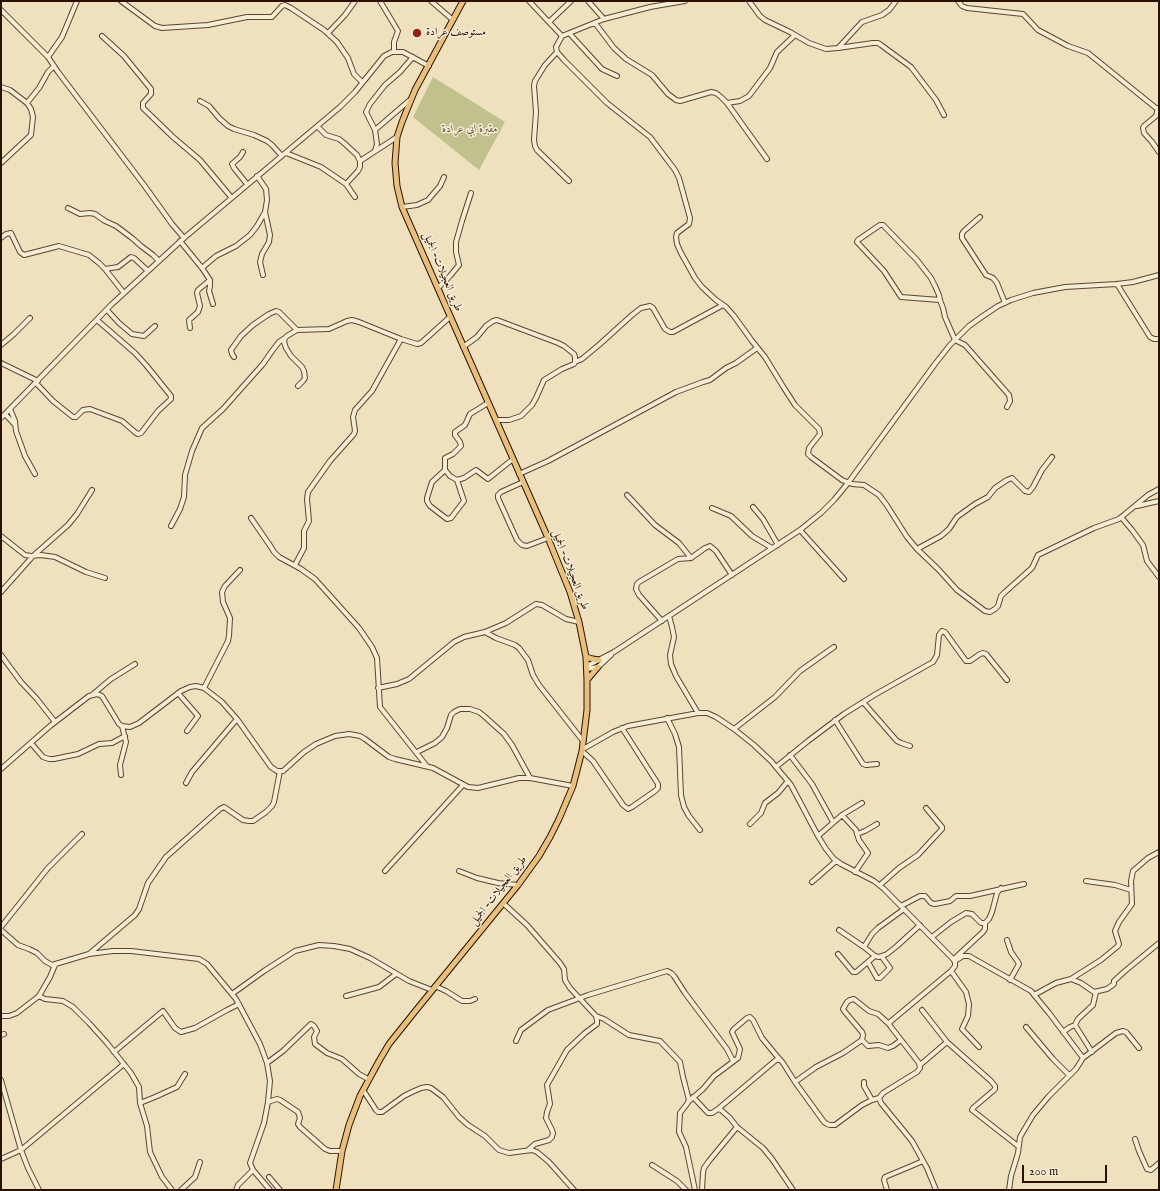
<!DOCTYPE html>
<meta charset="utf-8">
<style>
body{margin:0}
#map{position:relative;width:1160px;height:1191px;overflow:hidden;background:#efe1bd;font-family:"IM FELL English",serif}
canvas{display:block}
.frame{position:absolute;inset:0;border:2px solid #2a1104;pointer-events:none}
.scale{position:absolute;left:1022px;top:1165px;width:85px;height:18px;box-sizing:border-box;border:2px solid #2a1104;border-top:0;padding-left:5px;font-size:12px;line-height:14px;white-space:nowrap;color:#2a1104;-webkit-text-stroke:3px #f5ecd4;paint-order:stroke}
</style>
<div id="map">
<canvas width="1160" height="1191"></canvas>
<div class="frame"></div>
<div class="scale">200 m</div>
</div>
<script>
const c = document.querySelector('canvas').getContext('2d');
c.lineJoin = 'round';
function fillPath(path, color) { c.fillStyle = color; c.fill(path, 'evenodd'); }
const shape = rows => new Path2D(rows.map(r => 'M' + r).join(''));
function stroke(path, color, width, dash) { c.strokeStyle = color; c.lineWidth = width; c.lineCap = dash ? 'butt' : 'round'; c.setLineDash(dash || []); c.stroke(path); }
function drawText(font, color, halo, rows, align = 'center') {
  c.font = font + ' "IM FELL English",Amiri,serif'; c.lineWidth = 3; c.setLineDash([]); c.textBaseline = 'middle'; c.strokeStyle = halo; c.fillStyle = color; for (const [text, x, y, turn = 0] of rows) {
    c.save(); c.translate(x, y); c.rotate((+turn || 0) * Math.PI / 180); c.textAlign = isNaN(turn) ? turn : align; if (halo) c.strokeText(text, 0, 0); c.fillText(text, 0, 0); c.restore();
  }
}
fillPath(shape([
 [433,77,505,122,479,170,413,117]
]), '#c0c18d');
const minor = shape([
 [77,1,62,37,48,57,58,72,144,185,172,224,184,238],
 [121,1,155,26,162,28,208,25,247,17,272,17,282,6,285,5,291,8,324,30,337,42,348,58,354,74,362,82],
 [380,1,398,31,394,42,394,51],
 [431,1,453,20],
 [529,1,562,36],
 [588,1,604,19],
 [685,1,650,7,604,19,562,36,556,47,557,52,564,60,607,103,650,137,675,170,679,178,690,218,689,224,677,233,676,237,677,244,681,253,695,278,702,287,716,300,726,307,734,316,752,341,765,357,784,388,795,405,819,429,820,434,809,448,808,454,811,457,842,480,852,484,864,485,879,495,886,504,907,537,917,549,938,569,957,590,985,611,990,612,995,609,998,606,1001,596,1004,593,1032,568,1038,555,1094,528,1119,519,1148,495,1159,489],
 [749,1,760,16,765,20,790,32,809,43,826,49,838,48,862,22,882,15,889,10,896,1],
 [958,1,962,6,967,8,1023,14,1038,30,1068,46,1088,53,1156,108,1159,108],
 [1,10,48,57],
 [549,22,571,1],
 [595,23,614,48,626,59,652,75,668,94,676,100,680,101,711,92,716,93,721,97,727,103,767,159],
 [328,33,345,15,355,1],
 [570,34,602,69,617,76],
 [102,36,124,56,151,89,151,94,143,103,143,108,173,137,200,160,231,197],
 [838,48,873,43,878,43,881,45,911,67,936,100,944,115],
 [557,52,545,65,535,81,534,86,536,112,534,140,535,146,537,150,569,181],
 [1,87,10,90,27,103,39,88,48,72,54,66],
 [200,101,209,106,219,118,228,126,234,129,254,135,267,141,272,145,282,156],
 [727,103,740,101,749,96,770,68,777,52,795,35],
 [1158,108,1156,116,1144,126,1143,128,1144,133,1152,142,1159,152],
 [318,127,326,135,339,139,344,143,357,155,360,161],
 [375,130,411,99],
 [375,151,377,144,375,130,366,112,370,104,385,85,400,72,413,57],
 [243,152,240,157,232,164,234,168,247,184],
 [286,153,321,167,346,184,355,197],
 [1,163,31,135,33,117,31,109,27,103],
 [257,176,266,189,267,200,265,212,270,235,269,242,262,254,260,262,263,275],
 [346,184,358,171,360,167,360,161,397,137],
 [402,207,417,205,428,200,440,186,444,177],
 [68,208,80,214,90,213,95,214,105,221,116,226,132,238,141,246,153,255,159,261],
 [980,217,964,231,962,234,962,238,986,275,993,278,997,283,1005,303],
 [1,238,6,234,11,233,20,252,24,255,59,246,89,255,99,263,105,269,124,293],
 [180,241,202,268,210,280,210,286,209,291,213,304],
 [202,268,216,256,236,246,250,235,257,226,265,212],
 [105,269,118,267,131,257,134,258,148,271],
 [1117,284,1150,337,1154,339,1159,339],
 [438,288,450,276,459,265,456,252,456,242,462,221,471,193],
 [940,300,901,297,884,271,857,242,858,240,880,225,883,225,917,260,931,278,935,286,939,295,940,300,943,308,945,317,955,340,965,345,1009,395,1010,401,1007,407],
 [107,310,119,323,132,334,144,336,155,326],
 [190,328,189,320,198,312,200,306,197,293,198,290,210,280],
 [297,330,287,336,285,338,284,342,286,348,291,356,302,367,304,371,305,378,303,381,298,386],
 [1,345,14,334,30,318],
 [463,347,477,337,486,326,493,321,497,320,558,343,564,346,574,354,575,357,575,362,574,364,562,369,544,380,536,398,532,405,521,416,509,420,496,420],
 [234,357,232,354,231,350,241,336,253,325,269,314,276,311,279,312,297,330,329,329,347,321,352,320,359,322,401,339,417,344,421,343,450,317],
 [575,362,582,359,600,344,632,315,641,308,650,306,653,308,665,329,670,332,673,332,723,305],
 [1,363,38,381],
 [36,383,53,401,73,417,76,417,83,410,90,409,122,421,136,433,138,434,141,433,158,411,171,399,171,396,146,365,135,353,97,320],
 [488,403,470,414,465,425,455,432,455,435,460,442,461,446,453,454,445,458,445,470,450,476,457,480,464,478,476,470,488,479,513,459],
 [10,409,15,421,16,431,25,456,35,474],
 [5,414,15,425],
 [1,418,111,305,184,238,340,107,355,92,384,56,392,52,403,52,429,66],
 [445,470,432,482,427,498,427,501,430,506,447,519,451,518,464,501,457,480],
 [519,474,548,461,676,392,703,382,710,380,726,368,736,363,757,348],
 [523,482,501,492,498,495,498,498,517,540,522,545,527,546,548,538],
 [627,495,655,525,679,543,691,558],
 [1137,506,1159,501],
 [753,507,763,519,778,545],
 [712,508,731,516,752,536,772,548],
 [1121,517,1132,530,1143,545,1147,561,1159,577],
 [251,518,271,547,274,552,279,557,301,569,315,579,359,628,372,647,377,658,380,707,426,765],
 [171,526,180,509,184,497,185,475,192,451,202,428,223,409,263,364,272,351,279,342,285,338],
 [800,530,844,579],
 [1,536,25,555,31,556,41,555,55,557,86,572,105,578],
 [917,549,941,536,949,529,957,517,975,504,988,497,995,488,1007,480,1012,478,1025,491,1029,492,1033,487,1042,470,1052,457],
 [295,565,304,548,304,531,309,521,307,499,308,492,330,461,354,434,355,431,353,417,355,410,372,391,401,339],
 [1,592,33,556,68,525,77,514,92,490],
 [669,616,672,627,674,637,670,655,671,664,676,676,698,713],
 [662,621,639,595,636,589,637,584,639,582,678,559,691,558,705,548,710,546,716,551,732,575],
 [485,632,496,638,515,645,519,648,528,660,533,675,539,685,583,741],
 [1,655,21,682,37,699,55,722],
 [587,666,614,652,800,530,821,513,834,500,848,483,935,364,950,345,969,326,983,316,998,306,1011,300,1033,293,1065,287,1117,284,1133,282,1159,275],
 [587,669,598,667,611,655],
 [204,688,228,641,229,636,230,618,223,602,222,592,225,586,240,570],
 [378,688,397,684,409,679,454,642,464,637,485,632,506,623,536,604,542,605,566,619,579,622],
 [178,693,198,716,187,731],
 [92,695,111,679,135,664],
 [863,702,897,741,901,743,910,746],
 [667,718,675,734,679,747,681,795,684,807,689,816,700,830],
 [835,720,863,764,866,765,877,764],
 [734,729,775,697,800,671,834,647],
 [31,743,43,757,49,759,54,759,78,754,99,744,112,743,125,736],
 [583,749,613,732,628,726,698,713,707,713,716,717,734,729,754,745,771,761,791,785,818,836,826,849,834,859,841,864,874,881,884,889,954,960,955,963,955,966,951,971,890,1022,889,1024,891,1027,919,1063,920,1068,917,1072,883,1093,879,1098,881,1103,912,1141,927,1168,936,1190],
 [582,751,593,761,623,805,628,809,632,807,655,791,658,788,658,784,622,728],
 [417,752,435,743,442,737,447,728,451,715,454,712,460,709,470,709,479,712,484,716,504,734,512,745,530,778],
 [790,755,812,784,833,822],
 [776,767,808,741,844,714,876,694,933,662,937,655,939,635,942,631,945,632,966,661,970,661,980,654,983,653,986,654,1007,680],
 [1,769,50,726,89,696,97,694,102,696,119,724,122,726,130,727,139,723,181,691,190,687,196,686,204,688,222,702,237,719,271,767,277,771,283,771,304,752,316,744,335,736,349,734,360,736,365,739,389,757,395,759,433,768,468,787,478,788,519,778,530,778,573,786],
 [121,775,120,765,126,742,122,726],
 [186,783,192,772,237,719],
 [842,815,856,830,857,834,865,831,877,824],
 [750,824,761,813,765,803,778,793,788,781],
 [818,836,842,815,862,803],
 [385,871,463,785],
 [459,871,477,878,498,883,518,885],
 [855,872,868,853,859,840,857,834],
 [1086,881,1115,885,1131,890],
 [812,882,836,861],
 [880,885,899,868,918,855,942,829,942,827,926,808],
 [504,904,527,925,560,963,564,969,565,980,570,988,596,1016,597,1021,597,1024,585,1033,567,1050,547,1085,550,1104,547,1112,546,1118,552,1130,553,1133,552,1137,549,1140,535,1144,528,1150],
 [901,906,920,896,925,896,931,903,935,904,950,901,956,896,970,896,1024,884],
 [1,927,48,868,82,834],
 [1,930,18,945,29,949,37,953,45,961,52,965,89,954,113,951,131,951,199,959,207,964,236,999,260,1044,267,1063,270,1081,268,1102,264,1123,250,1163,253,1170,270,1190],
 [839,930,864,947,875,956,879,957,887,954,897,946,920,925],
 [932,937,951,922,966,913,972,914,981,923,985,923,989,919,992,912,997,893,1001,888],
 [1007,940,1011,952,1018,962,1019,964,1010,980],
 [864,947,872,934,878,928,904,909],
 [89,954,135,915,139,909,148,883,166,857,220,809,224,807,243,820,249,821,253,821,266,812,272,806,274,802,280,771],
 [838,954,853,972,856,972,875,956],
 [954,959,983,932,985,929,985,923],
 [955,961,963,956,969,956,1031,991,1049,1013,1083,1058],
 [868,962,877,978,880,978,890,968,882,957],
 [55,965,50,977,39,996,45,999,63,1001,73,1007,89,1023,107,1043,131,1073,139,1087,140,1103,147,1126,150,1152,162,1177,172,1190],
 [951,971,966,992,969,1004,968,1016,962,1029,979,1047],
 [1071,979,1101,960,1118,946,1119,944,1115,931,1119,922,1132,904,1131,881,1133,871,1148,858,1159,852],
 [435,986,446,991,462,1001,470,1001,475,999],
 [232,994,264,971,295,951,319,945,334,946,350,949,370,958,409,981,432,990],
 [1034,995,1056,983,1071,979,1081,983,1094,992,1107,989,1114,984,1114,981,1125,971,1159,943],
 [346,996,379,987,396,974],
 [922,1010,947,1042,991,1081,995,1086,995,1089,993,1091,973,1108,972,1110,1018,1146],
 [1,1016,9,1016,17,1013,39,996],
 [596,1016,604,1019,629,1035,660,1041,680,1062,683,1077,689,1100,687,1104,680,1113,679,1132,686,1147,695,1190],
 [889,1024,878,1014,869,1011,854,999,850,1000,847,1002,843,1009,845,1012,862,1032,863,1035,862,1040,868,1046,879,1045,888,1048,893,1046,901,1040],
 [1026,1027,1053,1059,1069,1075],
 [1063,1032,1070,1027,1075,1025],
 [1,1035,4,1034],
 [516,1041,521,1030,548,1010,588,995,667,971,671,973,674,976,685,993,727,1049,733,1061],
 [114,1052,163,1011,175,1028,181,1032,195,1028,227,1010,239,1004],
 [1092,1052,1075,1025,1078,1019,1093,1005,1096,992],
 [267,1063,283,1051,311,1024,314,1026,317,1031,314,1037,315,1044,327,1053,342,1059,359,1074,368,1079],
 [920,1065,947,1042],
 [1,1080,21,1150,28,1168,39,1190],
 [795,1082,816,1067,843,1053,862,1040],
 [864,1082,864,1086,872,1100],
 [363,1090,376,1110,378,1112,382,1112,404,1096,412,1092,421,1088,427,1087,431,1088,443,1097,459,1117,468,1125,485,1136,499,1150,509,1153,532,1150,537,1152,549,1162,574,1190],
 [693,1097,708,1113,712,1113,718,1109,721,1110,730,1118,737,1127,763,1148,772,1159,793,1190],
 [268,1102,277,1099,280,1100,298,1112,300,1118,298,1124,300,1127,325,1149,330,1151,342,1151],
 [688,1102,703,1089,714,1076,738,1058,740,1049,732,1032,734,1029,747,1018,750,1017,753,1020,762,1038,776,1055,783,1063,795,1082,824,1122,827,1124,830,1125,835,1125,862,1105,872,1100,879,1098],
 [140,1103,155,1097,177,1087,185,1074],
 [718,1109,776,1060,780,1060],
 [1135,1139,1139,1151,1147,1169,1151,1170,1159,1163],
 [1,1159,21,1150,124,1064],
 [652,1165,677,1181,686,1190],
 [269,1177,280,1190],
 [181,1190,195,1177,200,1162],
 [236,1190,238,1185,253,1170],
 [702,1190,703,1173,704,1168,709,1161,737,1127],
 [887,1190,884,1180,885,1177,909,1167,923,1161],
 [1009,1190,1011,1176,1018,1153,1020,1137,1033,1115,1049,1096,1076,1069,1083,1058,1116,1033,1123,1031,1126,1032,1139,1048]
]);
const major = shape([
 [586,657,593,659,599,660],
 [587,680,598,667],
 [336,1190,342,1151,349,1125,360,1096,379,1061,389,1044,417,1009,518,885,539,856,550,837,559,819,573,786,582,751,587,710,587,680,586,657,579,622,570,592,548,538,402,207,397,186,395,163,397,137,402,122,415,90,463,1]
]);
stroke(minor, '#5b4532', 6);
stroke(major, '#2a1104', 7);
stroke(minor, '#f5ecd4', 4);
stroke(major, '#e8c07e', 5);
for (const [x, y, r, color] of [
 [417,33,5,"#8f2418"]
]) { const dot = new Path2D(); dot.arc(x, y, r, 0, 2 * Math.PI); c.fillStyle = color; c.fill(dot); stroke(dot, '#f5ecd4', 1.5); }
drawText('11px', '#2a1104', '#f5ecd4', [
 ["مستوصف عرادة",426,33]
], 'left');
drawText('italic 11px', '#5e4f34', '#f5ecd4', [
 ["مقبرة ابي عرادة",470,130]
]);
drawText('11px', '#2a1104', '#f5ecd4', [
 ["طريق العجيلات- الجميل",442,272,67],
 ["طريق العجيلات- الجميل",570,570,69],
 ["طريق العجيلات- الجميل",499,891,-52]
]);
</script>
